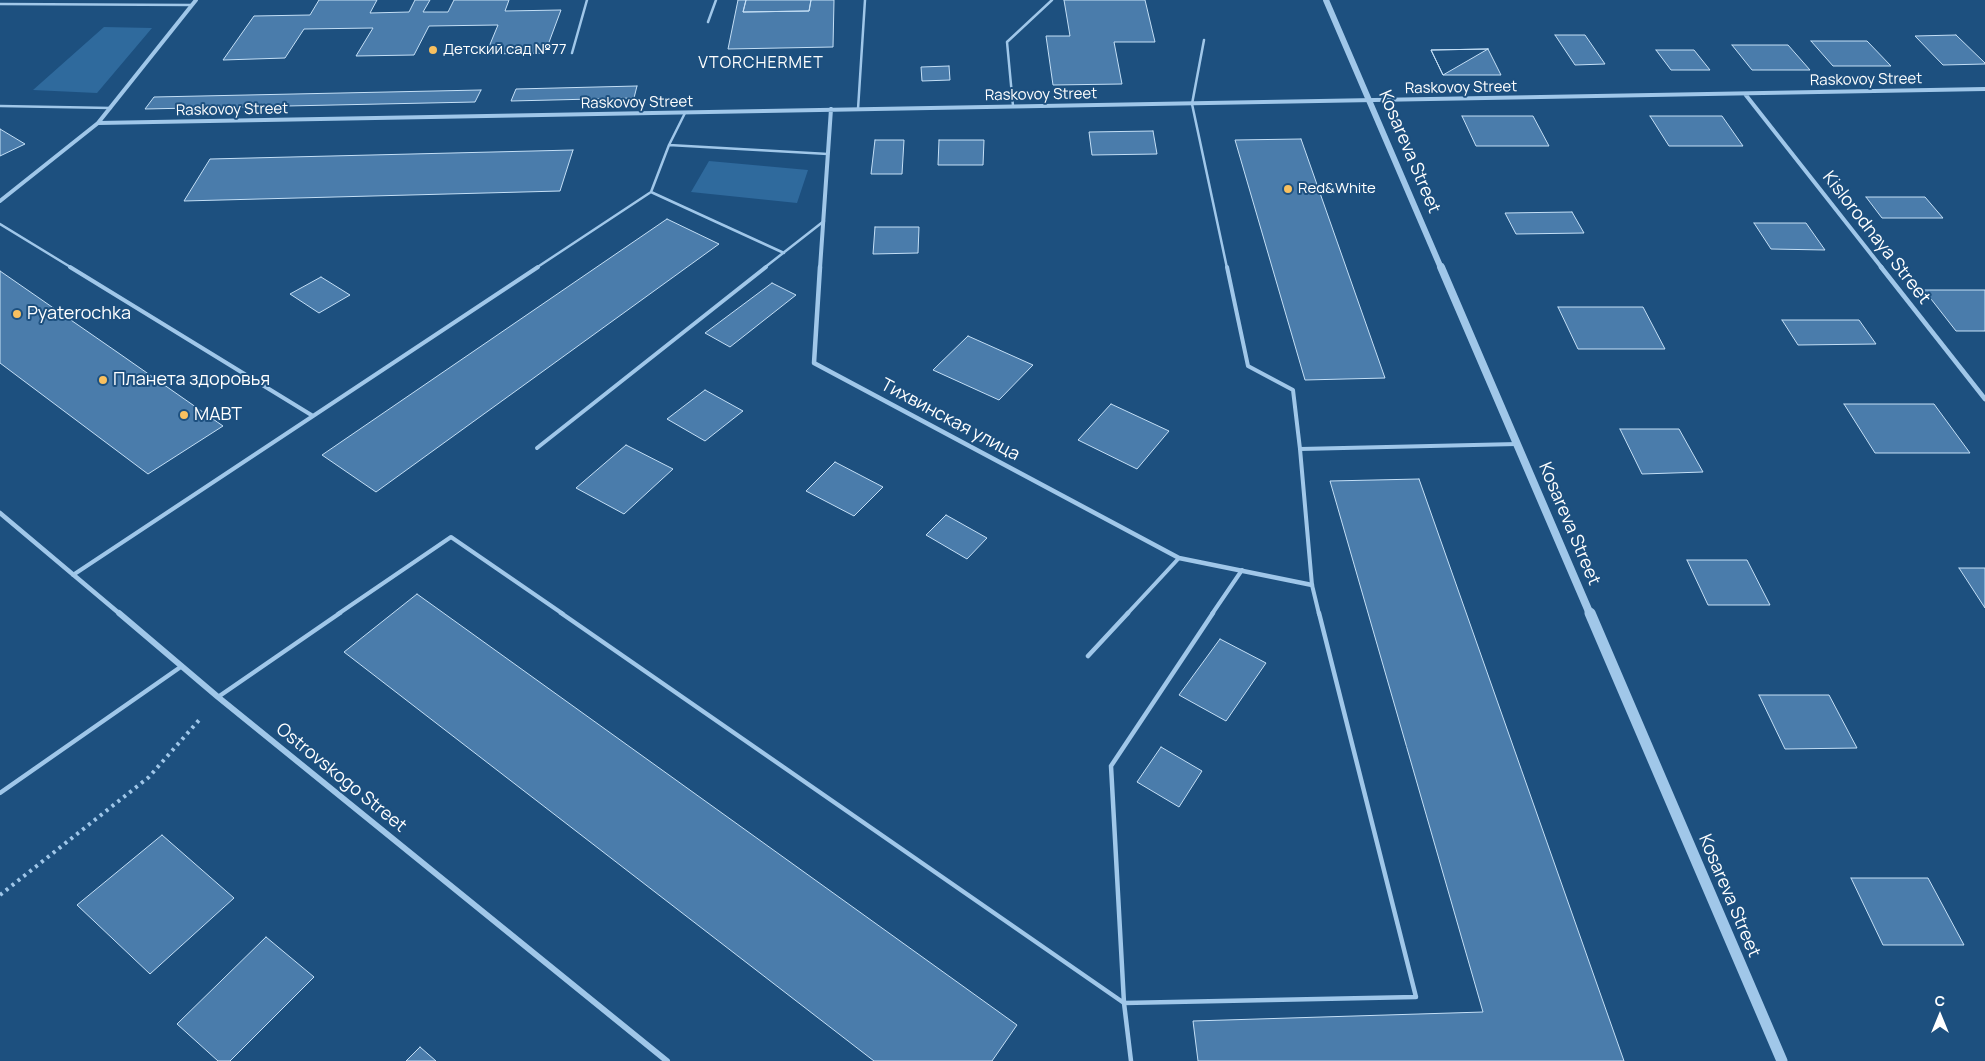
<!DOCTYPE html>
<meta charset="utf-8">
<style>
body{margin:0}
#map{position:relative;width:1985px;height:1061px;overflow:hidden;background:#1d507f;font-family:Manrope,sans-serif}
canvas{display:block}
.north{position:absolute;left:1915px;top:991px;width:50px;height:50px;-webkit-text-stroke:4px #1d507f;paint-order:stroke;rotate:0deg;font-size:14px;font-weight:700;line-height:20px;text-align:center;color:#fff}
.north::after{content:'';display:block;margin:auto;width:18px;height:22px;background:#fff;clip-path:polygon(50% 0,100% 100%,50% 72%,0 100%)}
</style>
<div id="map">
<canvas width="1985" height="1061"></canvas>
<div class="north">С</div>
</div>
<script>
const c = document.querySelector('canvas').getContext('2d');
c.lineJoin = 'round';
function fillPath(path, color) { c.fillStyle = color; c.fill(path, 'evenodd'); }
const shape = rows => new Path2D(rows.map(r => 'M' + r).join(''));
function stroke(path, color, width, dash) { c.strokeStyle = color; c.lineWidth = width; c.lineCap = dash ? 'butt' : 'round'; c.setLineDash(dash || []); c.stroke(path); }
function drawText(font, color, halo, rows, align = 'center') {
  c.font = font + ' Manrope,sans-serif'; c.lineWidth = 4; c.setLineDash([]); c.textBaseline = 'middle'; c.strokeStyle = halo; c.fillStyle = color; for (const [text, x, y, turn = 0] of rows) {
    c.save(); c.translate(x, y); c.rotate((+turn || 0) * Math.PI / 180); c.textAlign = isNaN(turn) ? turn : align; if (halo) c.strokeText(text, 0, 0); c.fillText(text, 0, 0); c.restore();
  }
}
fillPath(shape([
 [104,27,152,28,97,93,33,90],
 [709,161,808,170,797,203,691,192]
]), '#2f6a9d');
const building = shape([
 [319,0,377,0,370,13,409,12,415,0,430,0,423,12,448,12,454,0,509,0,505,11,561,10,545,53,486,54,498,25,429,26,414,55,356,56,373,28,304,29,285,58,223,60,254,16,310,15,319,0],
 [738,0,746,0,743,12,809,11,811,0,834,0,833,47,728,49,738,0],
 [746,0,811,0,809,11,743,12,746,0],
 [1064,0,1145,0,1155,42,1114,42,1122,84,1053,85,1046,36,1070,36,1064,0],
 [1555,35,1585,35,1605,64,1575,65,1555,35],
 [1956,35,1985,63,1985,64,1943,65,1915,36,1956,35],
 [1811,41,1867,41,1891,66,1833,66,1811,41],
 [1732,45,1788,45,1810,70,1752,70,1732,45],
 [1488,49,1501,75,1443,75,1431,50,1488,49],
 [1488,49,1443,75,1431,50,1488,49],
 [1656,50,1694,50,1710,70,1671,70,1656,50],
 [949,66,950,80,922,81,921,67,949,66],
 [637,86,634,98,511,101,516,89,637,86],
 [481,90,475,102,145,109,154,97,481,90],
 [1462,116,1533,116,1549,146,1476,146,1462,116],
 [1650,116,1722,116,1743,146,1669,146,1650,116],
 [0,129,25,144,0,156,0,129],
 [1153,131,1157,154,1092,155,1089,132,1153,131],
 [1301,139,1385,378,1305,380,1235,140,1301,139],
 [875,140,904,140,902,174,871,174,875,140],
 [939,140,984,140,983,165,938,165,939,140],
 [573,150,560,191,184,201,210,159,573,150],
 [1866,197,1925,197,1943,218,1882,218,1866,197],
 [1572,212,1584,233,1516,234,1505,213,1572,212],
 [667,219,719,244,376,492,322,455,667,219],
 [1754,223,1806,223,1825,250,1771,249,1754,223],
 [875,227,919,227,918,253,873,254,875,227],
 [0,271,117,352,223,426,148,474,0,363,0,271],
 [321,277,350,295,319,313,290,294,321,277],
 [772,283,796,295,730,347,705,333,772,283],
 [1924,290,1985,290,1985,331,1956,331,1924,290],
 [1558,307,1643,307,1665,349,1578,349,1558,307],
 [1782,320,1859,320,1876,344,1798,345,1782,320],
 [968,336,1033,365,999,400,933,370,968,336],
 [705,390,743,411,705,441,667,419,705,390],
 [1111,404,1169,431,1137,469,1078,440,1111,404],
 [1844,404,1934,404,1970,453,1875,453,1844,404],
 [1620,429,1679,429,1703,472,1642,474,1620,429],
 [626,445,673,469,624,514,576,488,626,445],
 [835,462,883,487,854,516,806,491,835,462],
 [1419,479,1624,1061,1198,1061,1193,1021,1483,1012,1330,481,1419,479],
 [946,515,987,538,967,559,926,535,946,515],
 [1687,560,1747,560,1770,605,1708,605,1687,560],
 [1959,568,1985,568,1985,608,1959,568],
 [417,594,1017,1025,992,1061,874,1061,344,652,417,594],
 [1220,639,1266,663,1226,721,1179,695,1220,639],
 [1759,695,1829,695,1857,748,1785,749,1759,695],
 [1161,747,1202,771,1179,807,1137,782,1161,747],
 [162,835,234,898,150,974,77,905,162,835],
 [1851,878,1928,878,1964,945,1883,945,1851,878],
 [266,937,314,977,230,1061,218,1061,177,1024,266,937],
 [420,1047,436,1061,406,1061,420,1047]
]);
fillPath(building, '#4a7cab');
stroke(building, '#c4dff6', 1);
stroke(shape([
 [0,895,149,777,200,719]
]), '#a0c7e9', 4, [3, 4.5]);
stroke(shape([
 [0,4,192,5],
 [708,22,716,0],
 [1204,40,1192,104,1227,268],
 [572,53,587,0],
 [0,106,111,108],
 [1013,106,1007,42,1052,0],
 [858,109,865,0],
 [669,145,828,154],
 [651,192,784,253],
 [0,224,72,268],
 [536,268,651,192,669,145,685,113],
 [764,268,824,221]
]), '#a0c7e9', 2.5);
stroke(shape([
 [70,267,313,416],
 [1227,267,1248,366,1293,390,1300,449],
 [537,448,766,267],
 [73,575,538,267],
 [338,614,451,537,563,614],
 [1127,614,1179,558],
 [1212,614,1242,570],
 [1319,614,1312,585,1300,449,1517,444]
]), '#a0c7e9', 4);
stroke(shape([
 [561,613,1124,1003,1416,997,1319,613],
 [1088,656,1128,613],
 [218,697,340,613],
 [0,793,182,666],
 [1131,1061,1124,1003,1111,766,1213,613]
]), '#a0c7e9', 4.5);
stroke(shape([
 [1745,94,1882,268],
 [98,123,1985,89],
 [0,201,98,123,196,0],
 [820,268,831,109]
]), '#a0c7e9', 4);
stroke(shape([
 [820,267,814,363,1179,558,1312,585],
 [1881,267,1985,399],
 [0,513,120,614]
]), '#a0c7e9', 4.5);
stroke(shape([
 [119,613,218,697,667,1061]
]), '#a0c7e9', 6);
stroke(shape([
 [1326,0,1441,268]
]), '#a0c7e9', 6);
stroke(shape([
 [1441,267,1590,614]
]), '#a0c7e9', 8);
stroke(shape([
 [1590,613,1782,1061]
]), '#a0c7e9', 11);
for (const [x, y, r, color] of [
 [433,50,5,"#f8c05f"],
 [1288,189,5,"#f8c05f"],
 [17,314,5,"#f8c05f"],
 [103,380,5,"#f8c05f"],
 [184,415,5,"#f8c05f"]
]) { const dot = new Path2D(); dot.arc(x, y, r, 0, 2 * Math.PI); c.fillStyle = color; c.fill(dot); stroke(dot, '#1d507f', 2); }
drawText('15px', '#fff', '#1d507f', [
 ["Детский сад №77",443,50],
 ["Red&White",1298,189]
], 'left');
drawText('15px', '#fff', '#1d507f', [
 ["Raskovoy Street",1866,80,-1],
 ["Raskovoy Street",1461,88,-1],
 ["Raskovoy Street",1041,95,-1],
 ["Raskovoy Street",637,103,-1],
 ["Raskovoy Street",232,110,-1]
]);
c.letterSpacing = '1px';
drawText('16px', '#fff', '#1d507f', [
 ["VTORCHERMET",761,64]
]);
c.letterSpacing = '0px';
drawText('18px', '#fff', '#1d507f', [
 ["Kosareva Street",1409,152,67],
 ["Kislorodnaya Street",1876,238,52],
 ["Тихвинская улица",950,420,28],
 ["Kosareva Street",1569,524,67],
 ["Ostrovskogo Street",341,778,39],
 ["Kosareva Street",1729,896,67]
]);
drawText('18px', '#fff', '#1d507f', [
 ["Pyaterochka",27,314],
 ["Планета здоровья",113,380],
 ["МАВТ",194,415]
], 'left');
</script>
